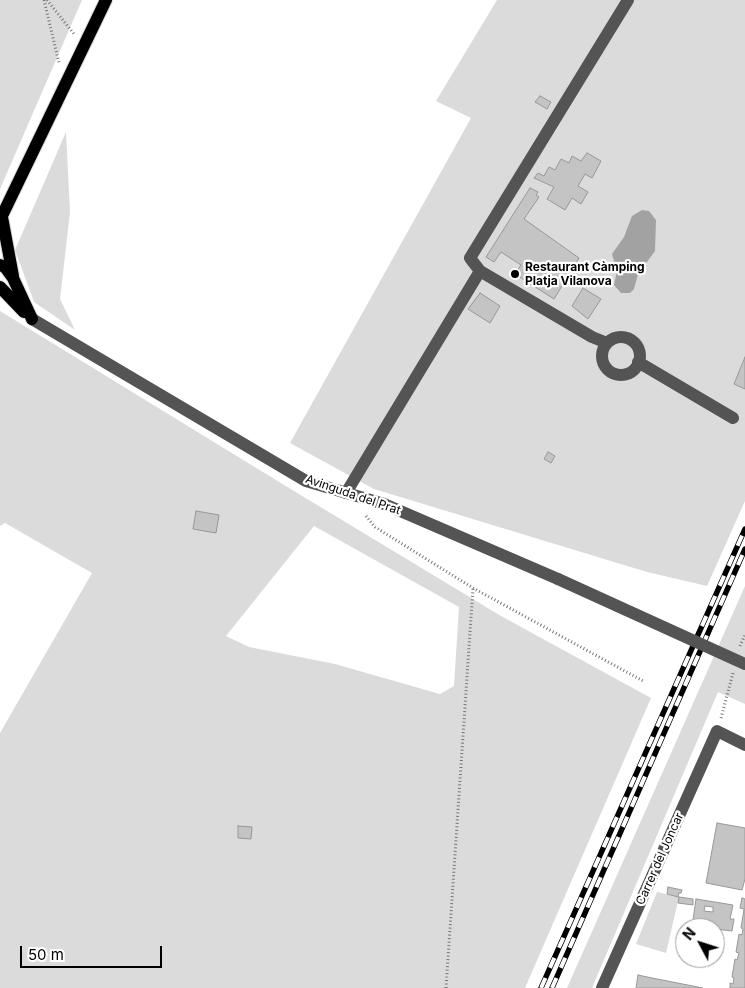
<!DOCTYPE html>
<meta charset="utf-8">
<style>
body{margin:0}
#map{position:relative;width:745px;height:988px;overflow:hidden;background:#fff;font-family:Inter,sans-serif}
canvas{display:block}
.north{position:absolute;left:675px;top:918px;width:50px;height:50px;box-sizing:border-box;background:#fff;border:1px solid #999;border-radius:50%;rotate:310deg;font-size:14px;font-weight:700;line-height:20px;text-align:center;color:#000}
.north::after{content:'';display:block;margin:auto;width:18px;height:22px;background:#000;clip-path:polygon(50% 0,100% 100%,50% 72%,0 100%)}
.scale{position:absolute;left:20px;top:946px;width:142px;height:22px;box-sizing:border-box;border:2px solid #000;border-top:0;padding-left:6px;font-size:15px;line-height:18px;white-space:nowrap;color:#000;-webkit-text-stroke:4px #fff;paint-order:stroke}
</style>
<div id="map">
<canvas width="745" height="988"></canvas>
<div class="north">N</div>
<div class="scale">50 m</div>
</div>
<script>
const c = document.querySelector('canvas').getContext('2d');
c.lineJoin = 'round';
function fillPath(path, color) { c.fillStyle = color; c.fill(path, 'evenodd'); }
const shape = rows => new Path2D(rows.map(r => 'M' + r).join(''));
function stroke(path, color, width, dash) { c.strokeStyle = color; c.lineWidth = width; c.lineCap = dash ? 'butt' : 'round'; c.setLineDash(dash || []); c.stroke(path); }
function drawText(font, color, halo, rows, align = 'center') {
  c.font = font + ' Inter,sans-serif'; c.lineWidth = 4.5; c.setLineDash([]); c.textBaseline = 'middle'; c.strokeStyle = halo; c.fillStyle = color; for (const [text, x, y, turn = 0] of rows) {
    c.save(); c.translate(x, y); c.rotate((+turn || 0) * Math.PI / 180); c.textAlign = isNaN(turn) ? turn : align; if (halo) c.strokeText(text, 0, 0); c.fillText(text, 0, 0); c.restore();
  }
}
fillPath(shape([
 [0,0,82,0,0,189],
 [497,0,745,0,745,501,707,586,647,572,374,489,290,443,471,118,436,101],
 [66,132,70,212,60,299,75,330,34,302,15,250],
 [0,311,289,488,501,616,651,698,525,988,0,988,0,733,92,573,5,523,0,526],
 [314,526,459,607,454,686,440,694,335,664,249,647,226,636],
 [745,586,745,704,718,692,592,988,567,988],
 [657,892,679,897,666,953,636,944]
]), '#dbdbdb');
fillPath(shape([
 [642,210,649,211,656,220,655,251,638,274,634,289,630,293,621,293,614,285,617,271,612,254,624,237,632,216]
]), '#a2a2a2');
const building = shape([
 [540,96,551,102,547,109,535,102,540,96],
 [587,153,601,161,592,178,585,174,578,186,588,192,581,204,572,198,565,210,547,199,554,187,534,178,538,173,544,176,549,167,555,170,561,159,569,163,572,156,581,161,587,153],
 [530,188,538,192,536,195,539,197,524,219,579,258,554,299,515,274,521,265,501,252,494,262,486,257,530,188],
 [583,288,601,299,588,319,572,306,583,288],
 [480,293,500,306,490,323,468,309,480,293],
 [745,357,745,389,734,384,745,357],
 [548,452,555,456,551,463,544,459,548,452],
 [196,511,219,515,216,533,193,529,196,511],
 [717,823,745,828,745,879,742,890,706,883,717,823],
 [238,826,252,827,251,839,238,838,238,826],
 [668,887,682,890,681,893,679,893,678,897,667,894,668,887],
 [679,897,693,899,693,905,678,903,679,897],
 [742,898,745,899,745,988,730,988,730,983,733,984,734,978,732,977,735,959,737,960,739,953,736,952,739,934,742,935,743,929,741,928,744,909,740,908,742,898],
 [696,899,733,905,730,919,734,919,732,931,715,929,715,924,693,920,696,899],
 [705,906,713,907,713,912,704,911,705,906],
 [638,975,652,978,703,988,636,988,638,975]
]);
fillPath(building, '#c4c4c4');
stroke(building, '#989898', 1);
const major = shape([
 [2,217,13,276],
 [0,220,106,0],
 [0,265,5,267,13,278,32,319],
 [0,287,24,312]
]);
stroke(major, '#dbdbdb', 14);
stroke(shape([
 [44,0,59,63],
 [47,0,74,34],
 [366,516,375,527,473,588,643,681],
 [740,646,745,635],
 [721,718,733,673],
 [446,988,473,588]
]), '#767676', 3, [1, 2.5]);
stroke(shape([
 [32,319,306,481,384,504,558,579],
 '602 356a19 19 0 1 1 38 0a19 19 0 1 1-38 0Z',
 [607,343,592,337,480,271,470,258,628,0],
 [638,362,733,418],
 [346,493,480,271],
 [602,988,717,731,745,745]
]), '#545454', 12);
stroke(major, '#000', 12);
const rail = shape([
 [541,988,745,529],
 [552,988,745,549]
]);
stroke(rail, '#000', 5.5);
stroke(rail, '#fff', 4, [11]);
stroke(shape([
 [558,579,745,664]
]), '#545454', 12);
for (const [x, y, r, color] of [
 [515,274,5,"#000"]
]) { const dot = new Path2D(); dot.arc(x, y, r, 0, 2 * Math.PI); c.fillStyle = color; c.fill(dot); stroke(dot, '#fff', 2); }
drawText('bold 12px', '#000', '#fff', [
 ["Restaurant Càmping",525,267],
 ["Platja Vilanova",525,281]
], 'left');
drawText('12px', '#000', '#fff', [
 ["Avinguda del Prat",353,495,19],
 ["Carrer del Joncar",660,859,-66]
]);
</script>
